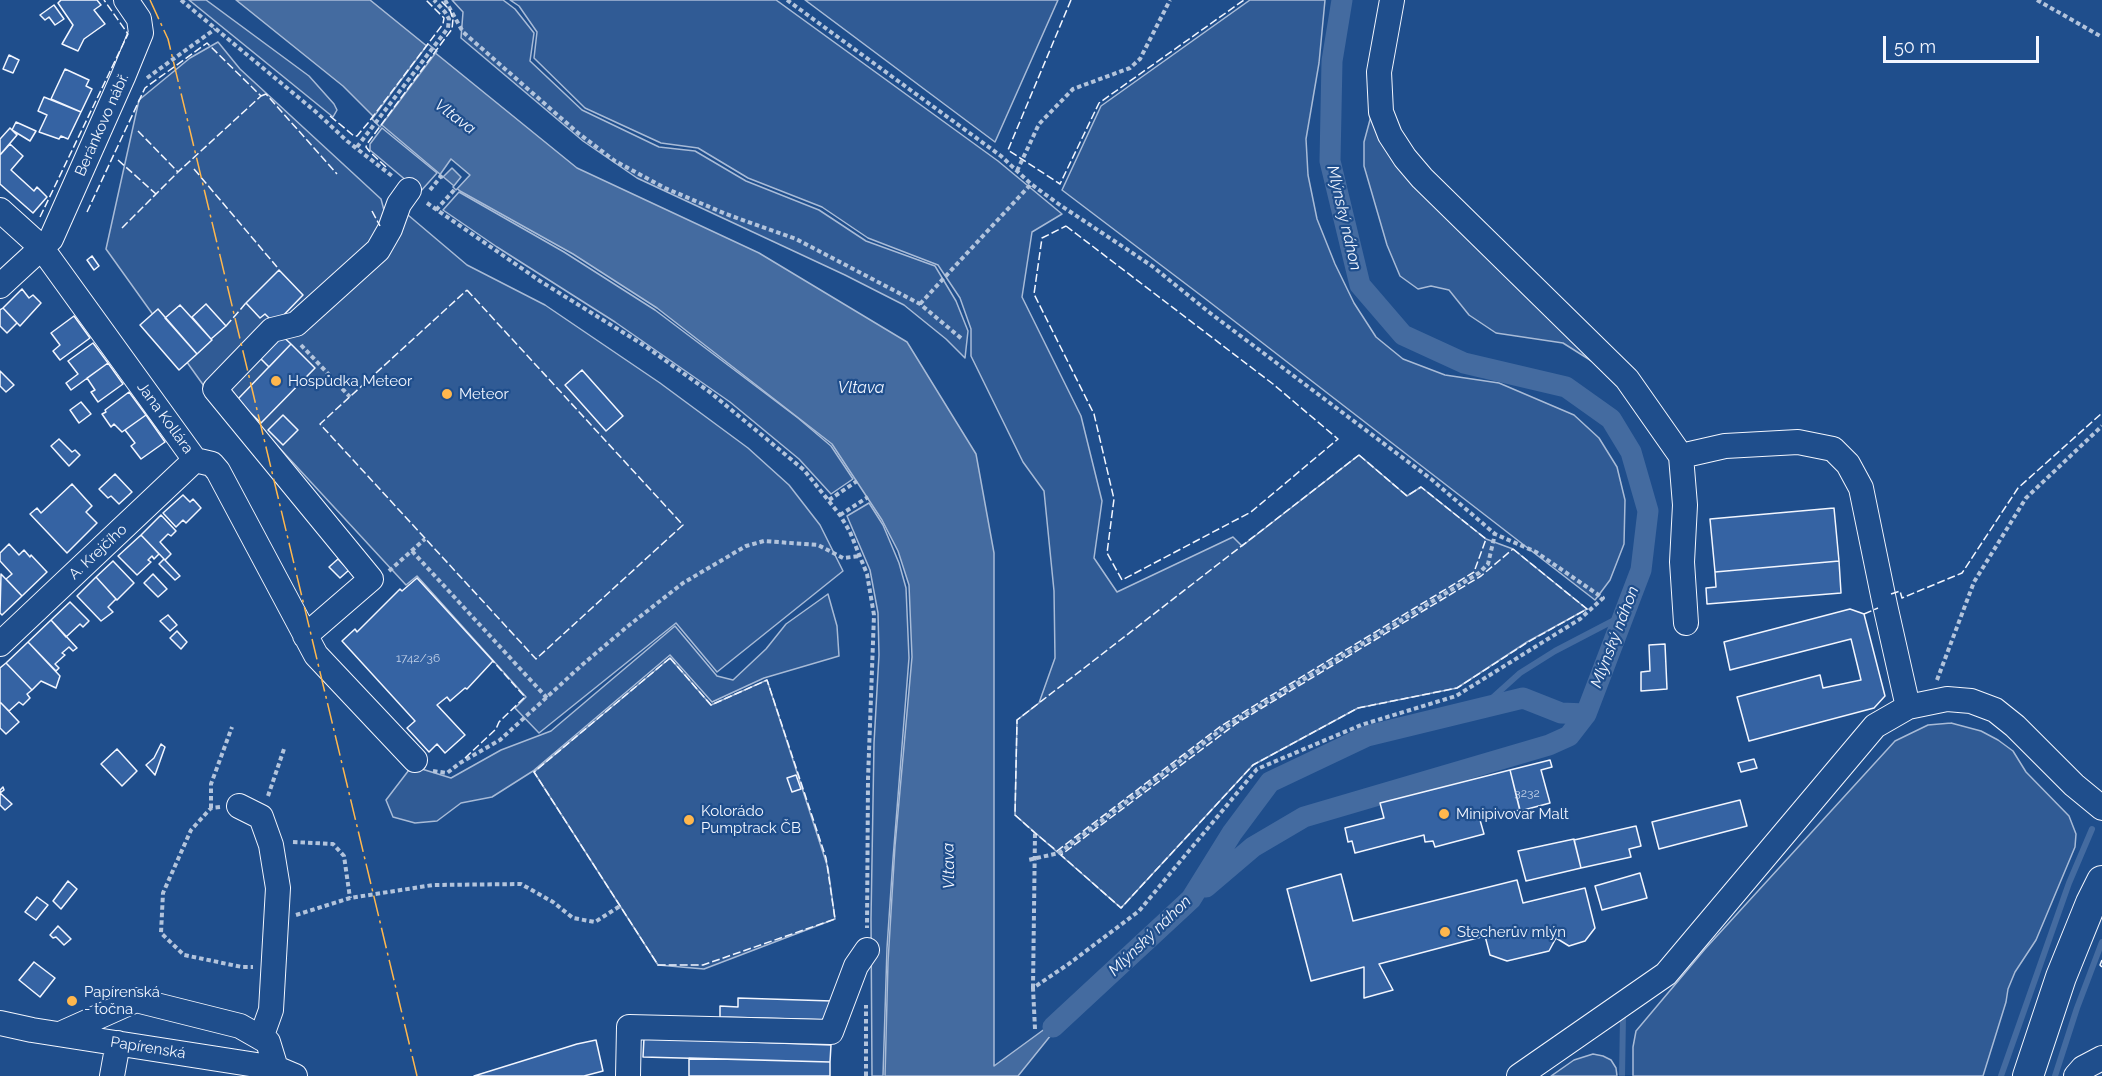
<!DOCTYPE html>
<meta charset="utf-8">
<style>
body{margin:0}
#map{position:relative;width:2102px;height:1076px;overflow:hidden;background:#1f4e8c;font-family:Raleway,sans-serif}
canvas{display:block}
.scale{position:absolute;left:1883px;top:36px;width:156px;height:27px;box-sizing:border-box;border:3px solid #f2f6ff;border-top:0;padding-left:8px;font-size:18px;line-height:21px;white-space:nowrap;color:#f2f6ff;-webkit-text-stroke:4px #1f4e8c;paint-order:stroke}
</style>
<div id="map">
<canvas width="2102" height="1076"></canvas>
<div class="scale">50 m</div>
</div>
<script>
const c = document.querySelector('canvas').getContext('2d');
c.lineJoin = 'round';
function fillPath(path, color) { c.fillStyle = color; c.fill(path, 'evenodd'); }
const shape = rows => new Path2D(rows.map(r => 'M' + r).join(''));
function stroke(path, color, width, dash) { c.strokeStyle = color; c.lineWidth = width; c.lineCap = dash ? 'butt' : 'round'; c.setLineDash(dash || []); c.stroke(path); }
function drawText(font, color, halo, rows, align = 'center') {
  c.font = font + ' Raleway,sans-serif'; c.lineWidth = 4.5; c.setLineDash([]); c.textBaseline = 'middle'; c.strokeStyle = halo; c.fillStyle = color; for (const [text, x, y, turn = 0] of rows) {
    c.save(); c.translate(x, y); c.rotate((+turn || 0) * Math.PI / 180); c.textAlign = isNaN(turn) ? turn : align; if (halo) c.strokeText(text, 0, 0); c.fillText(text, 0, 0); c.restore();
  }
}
const built = shape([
 [189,0,206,0,309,76,334,104,337,110,333,117,189,0],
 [452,0,503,0,515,9,534,33,530,61,582,110,659,147,695,151,746,181,819,210,866,241,935,266,956,301,968,331,965,358,946,339,904,305,845,275,637,178,583,141,461,38,463,12,452,0],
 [510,0,776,0,998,161,1062,214,1032,232,1022,297,1081,416,1102,501,1094,558,1117,592,1233,537,1242,546,1359,455,1407,496,1421,487,1486,539,1513,549,1587,609,1527,642,1457,688,1358,708,1253,765,1121,908,1015,815,1017,720,1039,703,1055,658,1054,591,1044,491,1023,462,971,356,971,329,960,298,938,265,868,238,822,207,748,178,698,148,661,143,585,108,534,58,537,32,519,6,510,0],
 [805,0,1058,0,995,142,805,0],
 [1250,0,1325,0,1319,63,1306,139,1308,175,1317,219,1335,264,1354,303,1376,337,1403,359,1445,375,1499,383,1574,415,1599,438,1617,467,1625,500,1624,544,1610,580,1595,600,1207,300,1062,190,1101,106,1250,0],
 [218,42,240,69,381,199,385,214,408,215,467,265,545,305,660,383,748,448,789,485,820,525,843,571,717,672,676,623,539,733,515,708,526,697,417,576,406,585,236,401,204,386,106,249,139,100,190,58,218,42],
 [1371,116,1617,377,1563,343,1496,333,1469,315,1449,290,1431,286,1418,289,1400,276,1387,245,1364,166,1364,142,1371,116],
 [382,128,437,173,420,192,370,150,370,144,382,128],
 [459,192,564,252,655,310,798,418,831,446,853,479,831,494,799,459,730,402,615,322,497,247,443,210,459,192],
 [869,503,883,525,899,563,906,588,909,658,893,859,887,948,883,1076,872,1076,871,919,874,743,879,655,878,613,870,570,847,516,869,503],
 [828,594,837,626,839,656,764,678,712,702,670,655,533,771,492,797,461,803,437,821,415,823,393,817,386,800,412,766,451,778,501,750,551,731,675,626,717,676,733,680,766,649,786,624,828,594],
 [670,658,711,705,767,680,828,868,835,919,704,969,658,965,534,772,670,658],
 [1951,723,1981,731,1998,740,2013,751,2026,772,2069,816,2076,834,2075,847,2036,940,2015,972,2008,989,2006,1002,1983,1076,1633,1076,1633,1047,1636,1031,1705,949,1895,741,1928,725,1951,723],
 [1593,1054,1603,1056,1611,1060,1616,1068,1617,1076,1551,1076,1574,1060,1593,1054]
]);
fillPath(built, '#305b95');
stroke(built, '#a8bbd7', 1.5);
const water = shape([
 [236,0,370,0,577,168,759,253,907,342,976,454,994,553,994,1066,1072,1009,1018,1076,885,1076,888,962,895,846,912,657,909,585,898,551,882,520,832,444,657,308,573,254,460,191,383,126,343,86,236,0]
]);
fillPath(water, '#446ba0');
stroke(water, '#a8bbd7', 1.5);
const pier = shape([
 [428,44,437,51,380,127,372,119,428,44],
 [451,159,470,175,456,190,453,187,461,177,452,168,442,178,439,176,451,159]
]);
fillPath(pier, '#1f4e8c');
stroke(pier, '#a8bbd7', 1.5);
stroke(shape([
 [1480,709,1520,673,1555,651,1624,615],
 [1622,1076,1623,1016],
 [2001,1076,2069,883,2092,829],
 [2055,1076,2077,1008,2102,942]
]), '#446ba0', 6);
stroke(shape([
 [1206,887,1253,847,1304,817,1549,745,1569,736,1586,714],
 [1053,1027,1191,899,1232,833,1270,782,1367,736,1523,698,1561,713,1586,714,1641,570,1648,511,1631,452,1611,419,1566,387,1464,363,1403,335,1360,285,1330,161,1332,61,1342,0]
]), '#446ba0', 21);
const building = shape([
 [61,0,97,0,101,5,94,10,105,24,84,39,78,51,62,44,73,25,58,3,61,0],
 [54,5,64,19,55,25,49,17,45,20,40,15,54,5],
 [9,55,19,60,13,73,3,69,9,55],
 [65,69,89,80,86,86,92,89,81,112,51,99,65,69],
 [44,97,81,112,68,139,61,136,59,139,39,132,47,115,38,111,44,97],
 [16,122,36,131,30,141,12,130,16,122],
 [10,128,17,135,0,155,0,139,10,128],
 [10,144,23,156,11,170,34,191,37,187,47,197,33,213,0,184,0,155,10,144],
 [92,256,99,266,94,270,87,260,92,256],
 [279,270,303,295,275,324,265,314,260,318,246,303,279,270],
 [22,289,29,298,33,295,41,303,20,326,3,308,22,289],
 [206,304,226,326,211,339,192,317,206,304],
 [180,305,212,340,197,354,165,318,180,305],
 [3,308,17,323,7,333,0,326,0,310,3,308],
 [158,309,197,354,179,370,140,325,158,309],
 [74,316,90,338,60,360,53,351,60,345,51,333,74,316],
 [279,333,291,344,269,367,258,356,279,333],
 [93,343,108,363,71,390,66,383,78,374,68,361,93,343],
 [291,344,315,368,261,423,237,400,291,344],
 [108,363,123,384,98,402,91,392,95,390,87,378,108,363],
 [582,370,623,416,606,431,565,385,582,370],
 [0,371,14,385,6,392,0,386,0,371],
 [129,392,146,415,122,432,114,424,111,427,102,414,106,412,105,410,129,392],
 [81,402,91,414,79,423,70,410,81,402],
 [146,415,165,442,141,459,131,446,135,443,125,430,146,415],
 [283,415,298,430,283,445,268,430,283,415],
 [59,439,72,452,75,450,80,455,69,466,51,446,59,439],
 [115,474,132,492,119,504,111,496,108,498,99,489,115,474],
 [72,484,92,506,86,512,97,523,67,553,30,514,37,508,41,513,72,484],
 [183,495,190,502,193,499,201,508,186,523,183,520,176,527,163,513,183,495],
 [1834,508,1839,561,1715,572,1710,519,1834,508],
 [161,515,176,531,171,536,168,534,160,542,171,554,165,560,141,535,161,515],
 [141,535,159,554,154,559,152,556,148,560,151,562,137,575,118,556,141,535],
 [9,544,19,555,24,550,30,557,31,555,47,572,22,596,6,579,12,574,0,561,0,553,9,544],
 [164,559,180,576,175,580,159,564,164,559],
 [338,559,349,570,340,578,329,567,338,559],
 [113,561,134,583,117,600,96,577,113,561],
 [1839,561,1841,593,1707,604,1706,588,1716,587,1715,572,1839,561],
 [1,574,22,596,2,615,0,613,1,574],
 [153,574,167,589,158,597,144,583,153,574],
 [96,577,116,599,108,607,113,612,101,621,77,596,96,577],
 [417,578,493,661,467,689,465,688,450,701,447,697,437,705,465,735,445,753,437,744,429,752,407,728,415,721,342,641,355,629,357,632,400,589,402,591,417,578],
 [70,602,89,621,83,627,80,624,66,637,51,620,70,602],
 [1850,609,1864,614,1885,696,1874,708,1749,741,1737,697,1820,675,1823,688,1861,680,1851,639,1730,670,1724,642,1850,609],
 [168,615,177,625,170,631,160,621,168,615],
 [51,620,77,648,73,651,69,647,62,653,65,655,55,664,59,668,56,671,28,642,51,620],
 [177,631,187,642,181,649,170,638,177,631],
 [28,642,60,676,56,688,41,681,32,690,6,663,28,642],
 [1665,644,1667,689,1641,691,1641,672,1650,671,1649,645,1665,644],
 [6,663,32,690,27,694,30,698,23,705,19,702,9,711,0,702,0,668,6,663],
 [0,702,19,722,6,734,0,728,0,702],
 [161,744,165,747,155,775,146,765,154,758,161,744],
 [117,749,137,771,122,786,101,764,117,749],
 [1754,759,1757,768,1741,772,1738,763,1754,759],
 [1550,760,1552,767,1541,770,1550,803,1520,811,1510,770,1550,760],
 [1510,770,1520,810,1480,820,1484,834,1435,847,1433,841,1425,842,1424,835,1355,853,1352,841,1348,842,1345,828,1384,818,1380,803,1510,770],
 [796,775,801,789,792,792,787,778,796,775],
 [3,787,4,790,0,793,12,804,5,810,0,805,0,790,3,787],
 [1740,800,1747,826,1659,849,1652,822,1740,800],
 [1636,826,1641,846,1629,849,1631,857,1581,868,1574,840,1636,826],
 [1574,839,1581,868,1526,881,1518,851,1574,839],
 [1640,873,1647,898,1602,910,1595,886,1640,873],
 [1341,874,1353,921,1517,880,1523,903,1585,888,1595,928,1585,941,1569,946,1556,938,1549,951,1507,961,1490,955,1485,936,1379,964,1393,990,1364,998,1364,967,1311,981,1287,889,1341,874],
 [68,881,77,889,61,909,53,901,68,881],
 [37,897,48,905,36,920,25,912,37,897],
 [58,926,71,939,64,945,56,937,53,938,50,935,58,926],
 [34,962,55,978,40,997,19,980,34,962],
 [738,998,832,1001,832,1020,720,1017,720,1006,738,1007,738,998],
 [644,1038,831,1045,830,1062,643,1057,644,1038],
 [596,1040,603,1071,584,1076,474,1076,577,1044,596,1040],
 [689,1058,830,1062,830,1076,689,1076,689,1058]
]);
fillPath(building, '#3563a3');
stroke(building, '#f2f6ff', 1.5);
const minor = shape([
 [1392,0,1379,72,1381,112,1390,135,1405,158,1422,178,1627,379,1681,456,1685,505,1682,562,1686,623],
 [0,210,41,247,195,460,212,464,218,471,316,655,415,760],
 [0,286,51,239,123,77,141,33,139,19,126,0],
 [1681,456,1725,446,1798,442,1833,449,1848,464,1861,488,1885,605,1908,707],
 [305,636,371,579,215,389,272,330,296,324,378,250,390,229,399,204,409,190],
 [0,644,195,460],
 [239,806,261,817,271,845,278,888,271,1010,261,1038],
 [0,1023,32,1030,276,1068,295,1076],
 [60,1034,136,1000,240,1026,268,1042,276,1068],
 [112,1076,118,1043],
 [628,1076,629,1027,831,1032,856,966,867,950],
 [1519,1076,1666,974,1875,726,1908,707,1947,699,1971,701,1995,710,2015,726,2074,785,2102,808],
 [2076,1076,2083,1068,2102,1058]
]);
const major = shape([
 [2028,1076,2061,977,2091,903,2102,881]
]);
stroke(minor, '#f2f6ff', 26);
stroke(major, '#f2f6ff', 32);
stroke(shape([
 [181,0,316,112,347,141,392,176],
 [445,0,463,32,578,133,615,161,665,188,726,214,796,239,920,304,962,339],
 [787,0,1001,156,1031,184,1060,205,1152,266,1210,313,1431,479,1495,534,1488,564,1479,573,1222,729,1059,853,1028,860],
 [2037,0,2102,37],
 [147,78,215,29],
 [357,147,448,28,449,19,445,12,434,0],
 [1017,171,1039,124,1073,89,1130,68,1140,59,1170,0],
 [430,190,442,175],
 [427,203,540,281,645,346,711,393,804,470,840,515,850,532,867,574,874,615,868,779,867,928],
 [436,210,456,188],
 [920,304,1031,184],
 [301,345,350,397],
 [829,500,857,481],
 [840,515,868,497],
 [412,551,547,698],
 [389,571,425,539],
 [1937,680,1974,582,2026,498,2102,426],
 [433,771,447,773,460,763,500,740,582,665,628,626,683,583,746,546,764,541,818,545,843,558,860,556],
 [268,796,284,749],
 [220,807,211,808,191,830,163,893,161,933,184,955,242,967,253,967],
 [211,808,211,784,232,727],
 [293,842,333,844,344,856,350,898],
 [296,915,350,898,433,885,521,884,553,902,573,918,595,922,620,906],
 [1033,988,1035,833],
 [1035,1029,1033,988,1070,963,1139,911,1257,769,1361,725,1456,696,1580,619,1603,598,1536,552,1495,534],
 [866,1076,866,1005]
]), '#b3c4dc', 4, [4.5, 3]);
stroke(minor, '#1f4e8c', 24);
stroke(major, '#1f4e8c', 30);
stroke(shape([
 [1071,0,1008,150,1060,184,1099,103,1244,0],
 [261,96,266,94,337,174],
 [330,116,354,136,357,136,368,123,443,24,444,18,426,0],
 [118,160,156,194],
 [386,167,370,152,366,147,367,144,452,29,453,19,450,10,440,0],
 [194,169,277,267],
 [372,211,380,226],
 [87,212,145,88,207,43,261,96,178,172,138,131],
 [40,217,128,34,104,0],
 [1066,226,1273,384,1338,439,1251,512,1122,580,1107,553,1114,499,1094,414,1034,294,1042,238,1066,226],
 [122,228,178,172],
 [467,290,683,525,536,659,320,424,467,290],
 [226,326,246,303],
 [1359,455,1407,496,1421,487,1486,539,1474,572,1221,726,1057,851,1035,833,1015,815,1017,720,1359,455],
 [1513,549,1587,609,1528,642,1457,688,1358,708,1253,765,1121,908,1061,855,1237,723,1481,576,1513,549],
 [1891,594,1900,591,1902,598,1962,573,2018,488,2102,413],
 [1864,614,1878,608],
 [670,658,711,705,767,680,826,858,835,919,703,965,658,965,534,772,670,658],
 [465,758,496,729,499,722,525,697,493,661],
 [2102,960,2100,965,2102,967]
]), '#f2f6ff', 1.5, [8, 3]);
stroke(shape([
 [150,0,168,39,417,1076]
]), '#ffb74d', 1.5, [21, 4.5, 3, 4.5]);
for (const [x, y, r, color] of [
 [276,381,6,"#ffb74d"],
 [447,394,6,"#ffb74d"],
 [1444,814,6,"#ffb74d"],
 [689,820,6,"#ffb74d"],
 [1445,932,6,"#ffb74d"],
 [72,1001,6,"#ffb74d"]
]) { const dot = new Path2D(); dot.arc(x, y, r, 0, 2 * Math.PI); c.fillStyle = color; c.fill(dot); stroke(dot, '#1f4e8c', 2); }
drawText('12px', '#c3d1e8', null, [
 ["1742/36",418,658],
 ["3232",1527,793]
]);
drawText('15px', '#f2f6ff', '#1f4e8c', [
 ["Beránkovo nábř.",102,125,-66],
 ["Jana Kollára",165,418,54],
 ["A. Krejčího",98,552,-43],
 ["Papírenská",148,1048,9]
]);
drawText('15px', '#f2f6ff', '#1f4e8c', [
 ["Hospůdka Meteor",288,381],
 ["Meteor",459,394],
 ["Kolorádo",701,811],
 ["Pumptrack ČB",701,828],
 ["Minipivovar Malt",1456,814],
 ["Stecherův mlýn",1457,932],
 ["Papírenská",84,992],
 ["- točna",84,1009]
], 'left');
drawText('italic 16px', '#f2f6ff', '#1f4e8c', [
 ["Vltava",455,117,37],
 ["Mlýnský náhon",1344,218,77],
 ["Vltava",861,388],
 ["Mlýnský náhon",1615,637,-69],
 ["Vltava",949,866,-91],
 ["Mlýnský náhon",1150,936,-44]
]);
</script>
